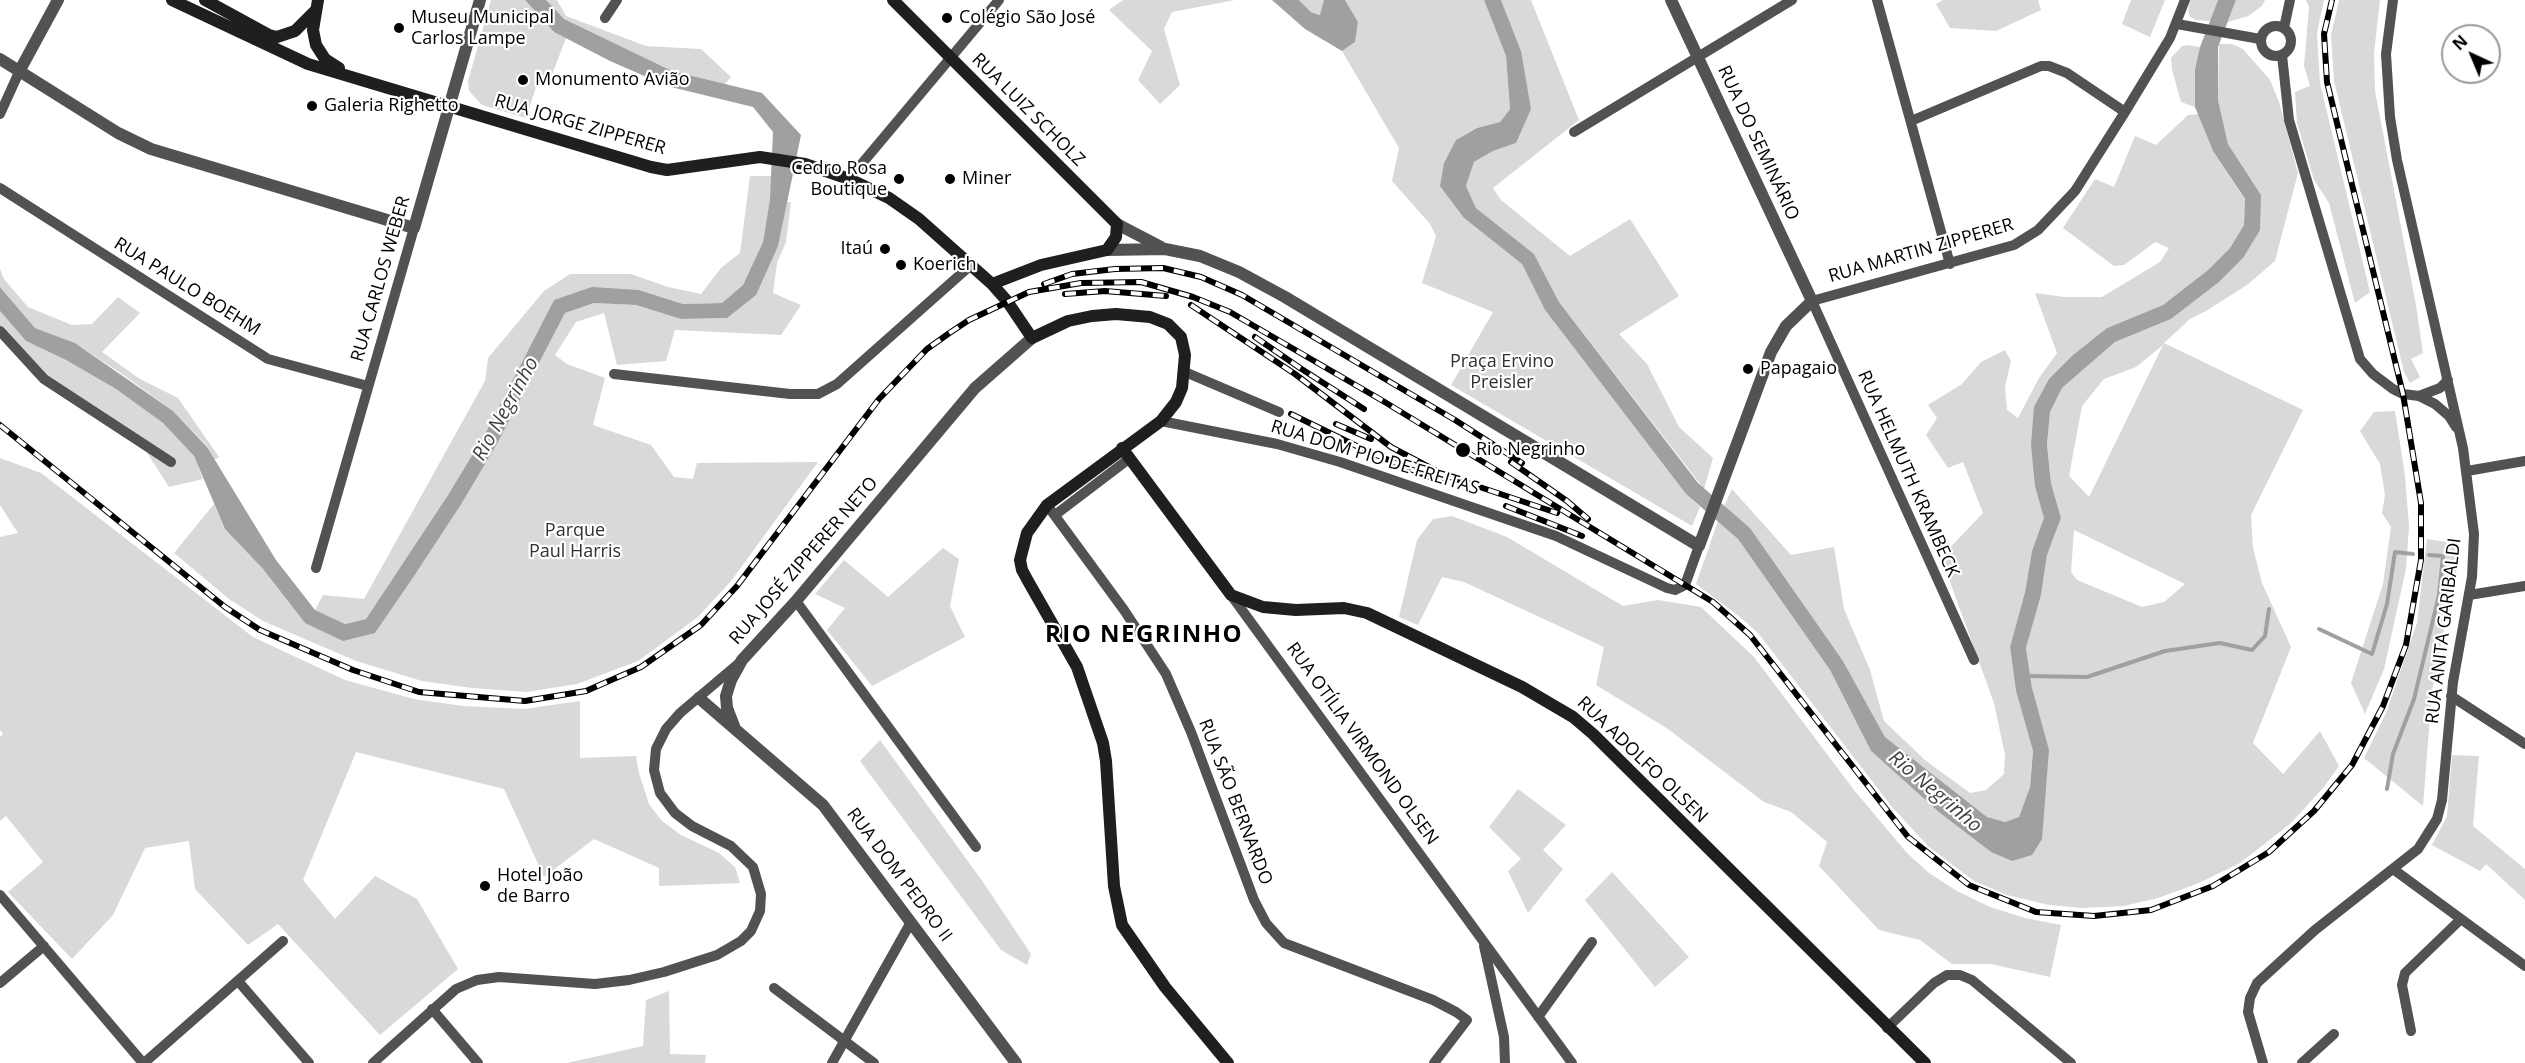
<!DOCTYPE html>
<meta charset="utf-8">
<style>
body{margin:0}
#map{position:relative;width:2525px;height:1063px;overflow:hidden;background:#fff;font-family:"Open Sans",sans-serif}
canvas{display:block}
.north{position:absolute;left:2441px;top:24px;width:60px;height:60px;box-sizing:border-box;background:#fff;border:2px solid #999;border-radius:50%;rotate:316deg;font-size:16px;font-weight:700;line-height:24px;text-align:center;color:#000}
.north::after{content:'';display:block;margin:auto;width:21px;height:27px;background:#000;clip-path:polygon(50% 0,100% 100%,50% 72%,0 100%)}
</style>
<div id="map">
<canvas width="2525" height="1063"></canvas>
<div class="north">N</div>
</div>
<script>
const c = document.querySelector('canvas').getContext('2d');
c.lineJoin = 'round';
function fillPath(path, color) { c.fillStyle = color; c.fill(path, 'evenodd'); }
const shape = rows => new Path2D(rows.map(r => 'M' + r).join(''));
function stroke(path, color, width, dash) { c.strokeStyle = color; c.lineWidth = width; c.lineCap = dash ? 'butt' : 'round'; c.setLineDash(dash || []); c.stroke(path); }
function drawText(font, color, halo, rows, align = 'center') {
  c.font = font + ' "Open Sans",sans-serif'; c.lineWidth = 4.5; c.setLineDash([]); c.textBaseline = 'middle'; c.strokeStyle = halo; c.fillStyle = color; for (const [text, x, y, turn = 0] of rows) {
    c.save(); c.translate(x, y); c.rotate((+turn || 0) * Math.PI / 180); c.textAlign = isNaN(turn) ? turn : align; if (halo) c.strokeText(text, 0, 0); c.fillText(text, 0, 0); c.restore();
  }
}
fillPath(shape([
 [491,0,525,0,554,32,566,38,550,80,538,81,526,118,482,105,469,91,468,81],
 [546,0,557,0,566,16,646,46,701,49,731,77,725,84,672,71,563,19],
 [1123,0,1235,0,1172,12,1164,29,1180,85,1160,104,1138,80,1152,51,1109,10],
 [1299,0,1324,0,1321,15,1311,12],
 [1345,0,1484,0,1506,56,1510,109,1500,122,1477,128,1456,140,1464,218,1522,264,1545,310,1686,494,1700,507,1692,526,1451,385,1493,312,1422,283,1436,236,1430,224,1392,181,1399,148,1342,51,1355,42,1358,22],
 [1501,0,1531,0,1579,120,1493,188,1501,200,1570,256,1630,219,1679,296,1619,334,1647,364,1679,427,1713,458,1704,489,1559,302,1534,254,1476,208,1466,186,1474,162,1493,151,1516,143,1521,51],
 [1943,0,2038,0,2041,10,1996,31,1950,28,1936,4],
 [2131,0,2165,0,2150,37,2122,24],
 [2190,0,2218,0,2210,21,2196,20,2190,17,2188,11],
 [2236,0,2265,0,2262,6,2248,16,2228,22],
 [2306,0,2324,0,2317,33,2320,83,2370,292,2355,303,2329,203,2314,180,2297,123,2295,92,2310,86,2304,66,2309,7],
 [2339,0,2380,0,2374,53,2375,91,2416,305,2423,353,2411,359,2420,377,2410,383,2404,372,2334,81,2331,35],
 [2219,44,2232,44,2243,49,2270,80,2279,102,2298,173,2275,261,2247,285,2206,311,2190,319,2164,343,2303,410,2251,515,2253,548,2262,583,2291,647,2253,743,2283,774,2320,731,2339,766,2324,787,2290,824,2240,863,2199,883,2158,898,2124,906,2082,908,2049,905,2007,895,1974,881,1929,847,1892,807,1758,633,1740,617,1696,584,1718,521,1738,539,1830,670,1871,751,1940,813,1991,852,2042,839,2032,688,2026,648,2041,595,2047,555,2061,518,2051,483,2047,445,2050,412,2062,388,2115,342,2171,319,2219,282,2243,258,2261,195,2228,144,2218,100],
 [2163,345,2089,497,2069,476,2082,406,2104,379,2136,367],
 [2074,530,2185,584,2164,602,2142,607,2077,580,2071,572],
 [2188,45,2200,47,2195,69,2195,107,2181,102,2172,70,2171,58,2182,46],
 [2198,114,2213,151,2245,200,2244,225,2230,248,2208,270,2163,305,2107,328,2049,379,2035,486,2045,518,2032,551,2025,592,2010,647,2016,691,2033,751,2030,787,2019,817,2005,822,1987,817,1885,737,1843,661,1750,528,1724,506,1732,489,1791,555,1834,547,1844,609,1870,670,1884,721,1925,760,1970,793,1986,790,2004,774,2005,755,1994,703,1941,557,1983,513,1963,462,1948,468,1926,435,1937,418,1928,405,1962,384,1981,362,2005,350,2011,361,2005,386,2007,410,2018,418,2039,378,2057,353,2035,293,2064,297,2102,297,2160,262,2169,248,2155,242,2124,265,2114,266,2063,228,2095,179,2114,187,2135,136,2156,145,2188,115],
 [750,176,772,176,770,199,763,242,743,285,722,303,683,304,639,290,554,300,485,434,448,495,366,619,344,624,315,610,323,595,364,599,485,381,488,358,544,291,570,274,631,274,668,287,701,294,721,268,740,253],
 [786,202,791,202,786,242,777,263,773,293,801,305,781,335,675,330,666,361,617,365,604,313,576,322,555,355,567,364,605,378,593,425,651,445,674,477,693,479,697,463,818,462,731,581,698,617,638,661,577,684,527,692,472,688,422,681,356,661,263,621,229,599,174,553,214,504,225,529,263,569,305,623,375,633,462,503,498,442,565,313,594,303,636,305,681,319,727,318,778,246],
 [0,269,4,279,28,307,72,325,92,324,118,297,140,313,102,352,140,379,178,398,219,457,214,460,207,446,173,411,125,376,75,343,35,328,0,287],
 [0,311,26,341,66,360,116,389,163,423,194,456,203,479,169,487,140,442,62,393,0,331],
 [2395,411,2405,476,2409,526,2406,569,2384,669,2365,714,2351,683,2383,584,2391,527,2382,513,2385,495,2380,464,2360,431,2374,412],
 [0,458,41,473,253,637,345,680,414,699,463,706,524,709,580,701,580,758,636,756,639,773,649,804,662,821,681,835,719,853,735,867,740,883,659,886,659,868,594,839,544,877,504,789,356,752,303,880,335,919,375,876,417,899,458,969,380,1035,278,924,248,945,195,889,189,841,145,848,113,915,72,959,8,892,43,862,6,816,0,821,0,737,3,734,0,730,0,537,18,533,0,505],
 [1452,516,1507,537,1623,606,1658,600,1701,607,1754,657,1854,790,1907,853,1929,873,1957,891,1990,907,2025,918,2061,925,2050,977,1991,964,1952,964,1920,940,1879,930,1819,866,1827,842,1791,812,1764,802,1668,729,1596,685,1604,647,1464,582,1442,577,1418,625,1399,617,1417,540,1433,519],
 [2427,539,2453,543,2457,554,2456,580,2446,619,2432,691,2423,806,2364,758,2386,713,2417,623],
 [943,548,959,559,950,606,965,637,872,686,827,630,845,608,815,594,844,560,888,597],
 [880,740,983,882,1031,954,1027,965,1001,950,860,761],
 [2452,755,2479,756,2473,826,2525,869,2525,900,2486,864,2480,871,2432,845,2447,816],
 [1518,789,1566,825,1543,850,1563,869,1528,913,1508,871,1521,859,1489,827],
 [1612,872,1689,957,1655,987,1585,900],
 [669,991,670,1054,706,1055,705,1063,567,1063,643,1046,646,1000]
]), '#d9d9d9');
fillPath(shape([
 [525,0,546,0,564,19,672,71,762,93,801,135,778,246,756,295,727,318,681,319,636,305,594,303,565,313,498,442,462,503,412,579,375,633,343,641,305,623,263,569,225,529,194,456,163,423,116,389,66,360,26,341,0,311,0,287,35,328,75,343,173,411,207,447,276,560,315,610,345,624,366,619,448,495,485,434,554,300,592,287,639,290,683,304,722,303,743,285,763,242,770,199,773,132,753,107,667,86,610,61,554,32],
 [1272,0,1299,0,1311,12,1320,15,1324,0,1345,0,1358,22,1355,42,1342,51,1305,29],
 [1484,0,1501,0,1521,51,1531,109,1516,143,1493,151,1474,162,1466,186,1476,208,1534,254,1559,302,1698,483,1750,528,1843,661,1885,737,1987,817,2005,822,2019,817,2030,787,2033,751,2016,691,2010,647,2025,592,2032,551,2044,518,2035,486,2031,445,2034,407,2049,379,2072,356,2107,328,2163,305,2208,270,2230,248,2244,225,2245,199,2213,151,2195,107,2195,69,2200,47,2218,0,2236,0,2218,47,2218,100,2228,144,2261,195,2260,230,2243,258,2219,282,2171,319,2115,342,2062,388,2050,412,2047,445,2051,483,2061,518,2047,555,2041,595,2026,648,2032,688,2049,750,2042,839,2032,855,2012,861,1991,852,1940,813,1871,751,1830,670,1738,539,1686,494,1545,310,1522,264,1464,218,1440,186,1444,163,1456,140,1477,128,1500,122,1510,109,1506,56]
]), '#a0a0a0');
stroke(shape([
 [2319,629,2372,654,2387,604,2395,552,2413,554],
 [2027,676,2087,677,2165,651,2220,643,2252,650,2265,636,2269,609],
 [2387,789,2393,754,2414,699,2439,595,2443,556,2429,555]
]), '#a0a0a0', 4);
stroke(shape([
 [1877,0,1950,264],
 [605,18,617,0],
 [2177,24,2260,39],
 '2261 41a15 15 0 1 1 30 0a15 15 0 1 1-30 0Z',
 [2284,28,2290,0],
 [2282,55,2289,120,2360,359,2373,374,2393,389,2403,394,2419,396,2435,404,2449,416,2456,427],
 [0,114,20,70],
 [1911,121,2041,66,2049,66,2067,73,2125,112],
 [1574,132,1792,0],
 [849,179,999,0],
 [0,188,268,359,368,386],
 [0,331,44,379,171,462],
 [1185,372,1279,412],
 [614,374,790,394,818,394,837,384,971,265],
 [2419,396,2440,388,2448,380],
 [1161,421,1277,444,1340,462,1556,536,1667,588,1675,590,1685,585,1699,546],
 [2467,471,2525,461],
 [1047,505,1124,610,1166,674,1191,732,1254,900,1266,923,1284,943,1433,1000,1456,1012,1467,1020,1434,1063],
 [1055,515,1130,458],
 [316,568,414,228],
 [1231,595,1572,1063],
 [2469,595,2525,586],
 [796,601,976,847],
 [1974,660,1812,301,2014,245,2038,230,2075,191,2125,112,2170,38,2185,0],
 [2451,696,2525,744],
 [2393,869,2525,966],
 [0,895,143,1063],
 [1484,946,1504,1037,1505,1063],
 [238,981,309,1063],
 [0,983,44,946],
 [774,988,874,1063],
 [432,1009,478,1063],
 [1538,1017,1592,942],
 [1887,1028,1934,983,1947,975,1960,975,1972,980,2071,1063],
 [2411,1031,2402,985,2405,973,2461,919],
 [144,1063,283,941],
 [373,1063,456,989,477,980,499,977,595,984,629,980,664,972,717,955,741,941,751,931,760,911,761,894,753,867,731,846,692,826,675,813,660,793,654,770,656,749,666,729,680,713,738,664],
 [832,1063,911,922],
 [2263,1063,2248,1012,2250,998,2257,983,2315,930,2418,849,2437,819,2442,800,2453,682,2472,577,2474,534,2463,448,2397,160,2390,117,2386,54,2393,0],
 [2302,1063,2334,1034]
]), '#525252', 10);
stroke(shape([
 [0,59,118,133,151,149,414,228,480,0],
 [20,70,58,0],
 [1117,224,1161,247],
 [1107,250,1165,249,1200,256,1239,272,1285,297,1699,546,1771,352,1786,326,1812,301,1671,0],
 [699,698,823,805,1016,1063],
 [734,726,727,708,726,696,731,680,742,660,796,601,975,388,1032,338]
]), '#525252', 12);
stroke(shape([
 [172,0,308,64,651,167,667,170,760,157,805,164,849,179,889,198,919,219,992,284,1007,301,1032,338,1068,321,1092,316,1116,314,1150,317,1168,324,1181,337,1185,355,1182,388,1176,402,1161,421,1047,505,1027,533,1020,560,1022,570,1028,581,1077,667,1103,743,1106,761,1114,886,1122,925,1165,987,1228,1063],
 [205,0,269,35,277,37,295,31,315,11],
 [318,0,313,30,316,45,325,59,339,68],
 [893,0,1117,224,1116,237,1107,250,1041,265,992,284],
 [1122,448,1231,595,1263,607,1296,610,1344,608,1367,613,1522,687,1573,717,1593,734,1925,1063]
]), '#1f1f1f', 12);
const rail = shape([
 [1044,284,1072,274,1115,269,1163,268,1201,277,1242,295,1455,420,1522,463],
 [1065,294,1105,291,1166,296],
 [1191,305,1295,374,1391,447,1444,475,1557,513],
 [1255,337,1300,368,1364,409],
 [1291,414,1367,451,1444,483],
 [1336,424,1371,439],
 [0,425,225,607,260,630,353,670,419,692,525,701,586,691,641,667,701,625,737,586,879,399,927,349,948,334,969,320,1029,292,1081,283,1141,282,1193,297,1230,312,1383,401,1713,602,1750,635,1908,837,1969,885,2036,912,2094,916,2151,910,2213,886,2269,852,2314,811,2352,765,2383,706,2406,645,2421,560,2421,503,2403,394,2327,82,2324,34,2332,0],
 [1511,462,1567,501,1588,519],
 [1506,506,1582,536]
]);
stroke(rail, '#000', 6);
stroke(rail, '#fff', 4, [11]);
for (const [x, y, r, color] of [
 [947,18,6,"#000"],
 [399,28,6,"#000"],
 [523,80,6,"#000"],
 [312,106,6,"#000"],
 [899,179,6,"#000"],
 [950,179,6,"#000"],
 [885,249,6,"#000"],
 [901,265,6,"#000"],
 [1748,369,6,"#000"],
 [1463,450,8,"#000"],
 [485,886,6,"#000"]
]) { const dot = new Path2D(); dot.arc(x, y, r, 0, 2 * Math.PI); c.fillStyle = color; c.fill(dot); stroke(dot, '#fff', 2); }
drawText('18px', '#000', '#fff', [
 ["Museu Municipal",411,18],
 ["Carlos Lampe",411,39],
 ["Colégio São José",959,18],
 ["Monumento Avião",535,80],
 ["Galeria Righetto",324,106],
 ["Cedro Rosa",887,169,"right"],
 ["Boutique",887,190,"right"],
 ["Miner",962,179],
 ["Itaú",873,249,"right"],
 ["Koerich",913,265],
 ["Papagaio",1760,369],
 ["Rio Negrinho",1476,450],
 ["Hotel João",497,876],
 ["de Barro",497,897]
], 'left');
drawText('18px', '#000', '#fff', [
 ["RUA LUIZ SCHOLZ",1028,110,45],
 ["RUA JORGE ZIPPERER",580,125,16],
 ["RUA DO SEMINÁRIO",1758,143,65],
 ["RUA MARTIN ZIPPERER",1921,251,-16],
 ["RUA CARLOS WEBER",381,279,-74],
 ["RUA PAULO BOEHM",187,287,32],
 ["RUA DOM PIO DE FREITAS",1375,458,17],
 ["RUA HELMUTH KRAMBECK",1908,474,66],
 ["RUA JOSÉ ZIPPERER NETO",804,561,-49],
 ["RUA ANITA GARIBALDI",2444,631,-83],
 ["RUA OTÍLIA VIRMOND OLSEN",1362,744,54],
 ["RUA ADOLFO OLSEN",1642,760,44],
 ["RUA SÃO BERNARDO",1235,802,69],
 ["RUA DOM PEDRO II",899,875,53]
]);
drawText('18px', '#303030', '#fff', [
 ["Praça Ervino",1502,362],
 ["Preisler",1502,383],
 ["Parque",575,531],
 ["Paul Harris",575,552]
]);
drawText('italic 20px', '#414141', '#fff', [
 ["Rio Negrinho",506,409,-61],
 ["Rio Negrinho",1935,792,40]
]);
c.letterSpacing = '1.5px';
drawText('bold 24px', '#000', '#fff', [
 ["RIO NEGRINHO",1144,635]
]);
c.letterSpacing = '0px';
</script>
